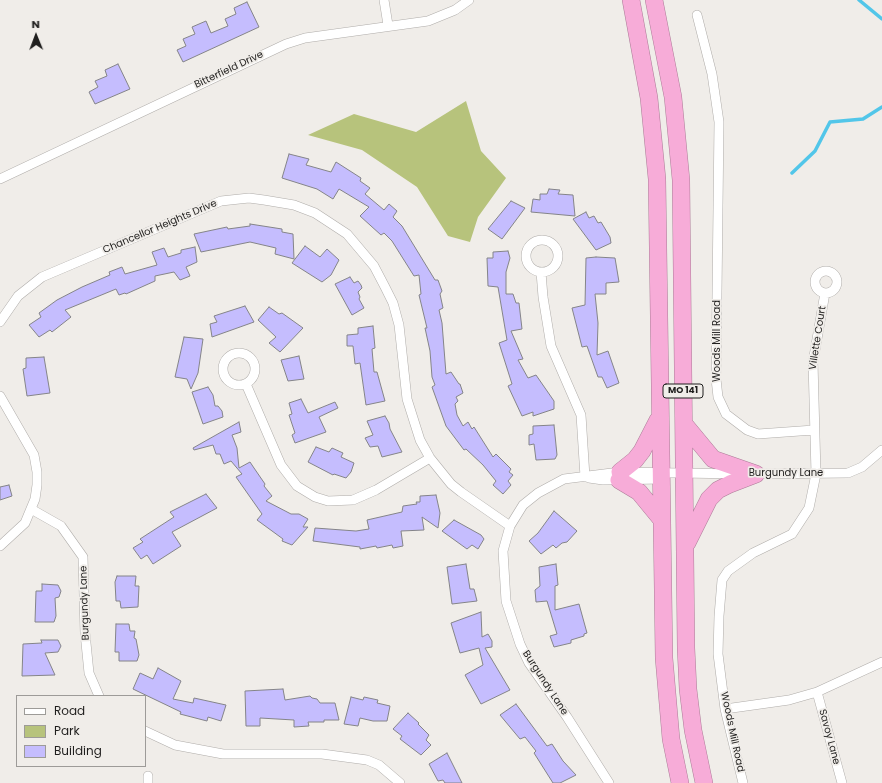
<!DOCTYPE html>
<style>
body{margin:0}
#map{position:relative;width:882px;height:783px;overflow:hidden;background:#f0ede9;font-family:Poppins,sans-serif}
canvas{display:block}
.legend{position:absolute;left:16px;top:695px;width:130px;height:72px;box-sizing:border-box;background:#f0ede9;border:1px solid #9d9b98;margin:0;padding:5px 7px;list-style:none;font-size:12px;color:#201f1e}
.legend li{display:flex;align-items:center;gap:8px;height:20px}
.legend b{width:20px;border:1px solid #9d9b98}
.north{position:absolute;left:16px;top:16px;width:40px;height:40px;-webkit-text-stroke:3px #f0ede9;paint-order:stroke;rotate:359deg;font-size:11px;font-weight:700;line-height:16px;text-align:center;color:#201f1e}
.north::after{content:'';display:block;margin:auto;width:14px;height:18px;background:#201f1e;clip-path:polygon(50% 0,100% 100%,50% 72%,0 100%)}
</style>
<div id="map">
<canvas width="882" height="783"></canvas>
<ul class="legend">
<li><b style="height:5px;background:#fff"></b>Road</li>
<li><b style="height:11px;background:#b7c37c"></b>Park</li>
<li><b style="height:11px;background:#c5bdfe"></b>Building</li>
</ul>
<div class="north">N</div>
</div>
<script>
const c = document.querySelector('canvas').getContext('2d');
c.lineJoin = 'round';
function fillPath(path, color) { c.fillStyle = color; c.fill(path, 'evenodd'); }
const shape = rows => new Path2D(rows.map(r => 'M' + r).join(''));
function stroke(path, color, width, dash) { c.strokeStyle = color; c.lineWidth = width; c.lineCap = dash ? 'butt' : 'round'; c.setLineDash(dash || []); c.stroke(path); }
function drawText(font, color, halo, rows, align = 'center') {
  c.font = font + ' Poppins,sans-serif'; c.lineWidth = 3.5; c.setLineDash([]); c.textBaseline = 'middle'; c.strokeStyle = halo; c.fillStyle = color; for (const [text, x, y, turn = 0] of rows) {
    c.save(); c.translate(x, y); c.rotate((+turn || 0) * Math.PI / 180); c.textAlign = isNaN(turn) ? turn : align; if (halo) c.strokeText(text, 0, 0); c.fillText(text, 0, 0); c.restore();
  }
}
fillPath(shape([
 [466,101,481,151,506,178,478,217,470,242,448,236,417,187,362,150,308,135,354,114,416,132]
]), '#b7c37c');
stroke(shape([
 [859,0,882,19],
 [792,173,815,151,830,122,863,119,882,107]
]), '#52c6e9', 3.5);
const building = shape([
 [247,2,259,27,183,62,177,50,186,46,183,39,195,34,192,27,206,21,211,33,228,26,225,19,236,14,234,8,247,2],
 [118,64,130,89,95,104,89,92,98,87,95,81,107,76,105,70,118,64],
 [289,154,309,159,306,165,331,172,336,162,361,178,360,181,370,188,365,194,384,210,389,204,397,211,393,217,402,226,435,280,438,280,442,291,440,294,443,308,439,310,442,323,446,374,451,372,459,384,460,384,463,393,456,397,458,401,455,404,457,415,463,426,468,422,472,429,474,427,493,457,496,454,511,469,509,472,513,475,508,481,511,485,503,494,493,485,496,481,483,465,466,449,464,450,446,426,432,387,435,385,432,377,430,351,425,328,427,328,419,295,421,294,419,275,414,276,392,241,384,233,381,235,360,216,369,207,339,189,333,199,317,189,282,178,289,154],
 [549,189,560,190,558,194,573,195,575,216,531,212,533,199,540,200,540,194,547,194,549,189],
 [511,201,525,208,502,239,488,229,511,201],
 [586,212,589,218,594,216,598,223,601,222,610,237,611,243,596,250,573,219,586,212],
 [250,224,282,229,282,232,293,234,294,259,275,254,276,248,250,242,201,252,194,234,227,227,228,229,250,226,250,224],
 [305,246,320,257,327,249,339,260,331,275,322,282,292,263,305,246],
 [195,247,197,262,186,267,190,276,180,280,174,272,155,276,155,281,126,294,125,293,119,295,116,289,65,310,71,317,52,332,50,330,39,337,29,325,41,317,39,313,57,300,82,287,110,275,109,272,122,267,125,274,157,265,152,252,164,248,168,257,181,253,181,250,195,247],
 [508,251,510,258,506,272,506,294,513,294,516,303,519,303,522,329,511,331,523,359,518,360,528,378,536,375,554,401,554,409,533,416,533,412,522,416,508,386,512,384,499,343,507,340,498,287,488,286,487,258,493,258,493,252,508,251],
 [596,257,615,258,619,282,606,283,606,294,595,294,598,323,597,355,608,351,619,383,607,388,602,377,598,377,587,346,582,347,572,308,585,305,586,258,596,257],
 [350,277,354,283,358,281,361,285,362,288,358,292,360,297,359,299,364,308,352,315,335,284,350,277],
 [245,306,254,322,212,337,210,324,217,322,214,316,245,306],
 [269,307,279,314,282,313,303,328,280,352,269,343,276,337,258,320,269,307],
 [373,326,375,348,372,349,374,372,377,372,385,401,366,405,360,363,355,364,353,346,347,346,347,335,358,334,358,328,373,326],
 [184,337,203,339,198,373,191,389,187,379,175,377,184,337],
 [299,356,304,379,288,381,281,360,299,356],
 [44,357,50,393,27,396,23,369,26,368,26,358,44,357],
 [208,387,213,395,215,406,218,406,222,411,223,417,203,424,192,392,208,387],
 [301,399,308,413,335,402,338,408,319,417,326,432,295,443,292,435,295,433,289,415,292,414,289,403,301,399],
 [385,416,389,423,390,429,402,452,382,457,378,446,370,447,365,438,373,435,367,421,385,416],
 [239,422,241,432,232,435,237,448,239,468,250,462,254,468,265,484,264,486,272,496,266,501,291,514,299,514,308,519,303,527,308,527,292,545,282,541,283,539,257,520,262,514,236,477,242,474,231,461,224,464,220,454,216,454,213,445,194,450,193,448,239,422],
 [554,425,557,455,555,459,536,460,534,444,529,445,529,435,533,434,533,426,554,425],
 [316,447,329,452,332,448,343,453,341,457,354,463,351,472,346,478,334,474,333,475,308,462,316,447],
 [9,485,12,496,0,500,0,487,9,485],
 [206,494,217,508,172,532,181,546,153,564,147,555,141,559,133,548,143,542,140,539,174,517,170,512,206,494],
 [436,495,440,513,438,528,422,517,424,530,401,531,403,546,393,548,392,545,377,548,376,546,360,549,360,547,313,541,315,528,356,531,369,529,367,520,402,512,403,506,417,504,416,502,420,502,420,496,436,495],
 [554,511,577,531,567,542,562,543,556,548,553,545,541,554,529,541,538,533,554,511],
 [454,520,481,535,484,539,478,549,472,545,467,549,442,531,454,520],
 [466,564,470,589,474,589,477,601,452,604,447,567,466,564],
 [556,564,558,585,555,586,555,610,579,604,587,633,584,634,584,636,571,640,571,643,554,647,550,636,557,634,547,601,536,602,535,590,540,586,539,567,556,564],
 [117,576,136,576,135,586,139,586,138,607,121,608,120,601,116,601,115,582,117,576],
 [42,584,58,585,61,591,59,597,55,598,56,616,54,622,35,622,36,591,42,591,42,584],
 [481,612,482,637,488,634,492,641,492,647,485,648,510,690,481,704,465,675,483,665,479,648,460,653,451,623,481,612],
 [116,624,129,624,130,631,135,631,134,638,136,639,139,655,137,661,119,661,119,652,115,652,116,624],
 [41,640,58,640,61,646,58,652,45,653,55,675,22,676,23,644,42,643,41,640],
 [158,668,181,681,173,699,193,703,194,698,226,705,221,721,208,717,207,721,180,714,181,712,133,689,140,673,153,679,158,668],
 [283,689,285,700,310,696,312,698,317,699,320,703,335,703,339,720,324,720,324,722,308,722,309,726,294,727,294,720,260,718,260,726,246,726,245,691,283,689],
 [351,697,363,700,364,697,378,700,377,703,390,706,387,721,373,721,360,718,358,726,344,724,351,697],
 [516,704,547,746,552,744,563,761,576,775,560,783,553,783,534,753,536,751,525,737,520,739,500,715,516,704],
 [408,713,419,723,418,724,429,735,426,740,431,745,421,755,400,739,402,736,393,729,408,713],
 [447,753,462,783,445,783,443,780,438,781,429,764,447,753]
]);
fillPath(building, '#c5bdfe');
stroke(building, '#848488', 1);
const street = shape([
 [384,0,388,25],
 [697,15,712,74,719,122,716,379,718,397,726,414,747,430,758,434,814,430],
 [0,179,286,44,305,38,428,21,455,10,469,0],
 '526 256a16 16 0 1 1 32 0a16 16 0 1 1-32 0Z',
 '815 282a11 11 0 1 1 22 0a11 11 0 1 1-22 0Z',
 [541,272,543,297,551,346,581,415,585,477],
 [0,322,18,296,42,277,221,201,249,198,264,200,294,205,315,213,347,234,374,266,385,287,393,303,399,325,407,399,420,440,430,458,451,484,461,492,510,526],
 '223 369a16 16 0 1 1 32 0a16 16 0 1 1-32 0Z',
 [246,384,281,465,297,486,315,497,328,501,353,500,376,490,430,458],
 [0,396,34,455,37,472,37,485,35,499,25,523,0,546],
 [753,474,848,473,862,467,882,450],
 [589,478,603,480,663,479],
 [31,509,61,526,83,557,85,633,89,673,99,696],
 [817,692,842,783],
 [725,709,789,700,817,692,882,662],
 [145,731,175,745,223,754,322,754,367,760,379,765,400,783],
 [148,776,148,783],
 [609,783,567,717,529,663,520,644,506,601,503,551,510,526,523,505,538,493,564,479,620,472,740,474],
 [743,783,725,709,718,654,719,616,722,580,728,571,753,553,792,534,809,508,816,474,813,362,825,293]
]);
const highway = shape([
 [631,0,649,98,657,179,664,658,671,739,680,783],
 [654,0,673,97,681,180,686,648,688,689,693,730,704,783],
 [684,424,713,459,756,474],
 [620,472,635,460,642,451,658,420],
 [619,480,639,492,662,520],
 [687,543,709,499,718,490,730,484,756,474]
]);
stroke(street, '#afaca9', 10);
stroke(highway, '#ac7b97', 18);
stroke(street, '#fff', 9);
stroke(highway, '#f7acd8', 17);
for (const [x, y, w] of [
 [683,391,40]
]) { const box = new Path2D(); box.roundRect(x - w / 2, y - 7, w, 14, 3); c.fillStyle = '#f0ede9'; c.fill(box); stroke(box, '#201f1e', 1); }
drawText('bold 9px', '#201f1e', null, [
 ["MO 141",683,391]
]);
drawText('10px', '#201f1e', '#f0ede9', [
 ["Bitterfield Drive",229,70,-25],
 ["Chancellor Heights Drive",160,227,-23],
 ["Villette Court",818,338,-81],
 ["Woods Mill Road",717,341,-90],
 ["Burgundy Lane",786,473],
 ["Burgundy Lane",85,603,-92],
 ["Burgundy Lane",545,683,57],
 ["Woods Mill Road",732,732,78],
 ["Savoy Lane",829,737,75]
]);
</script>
